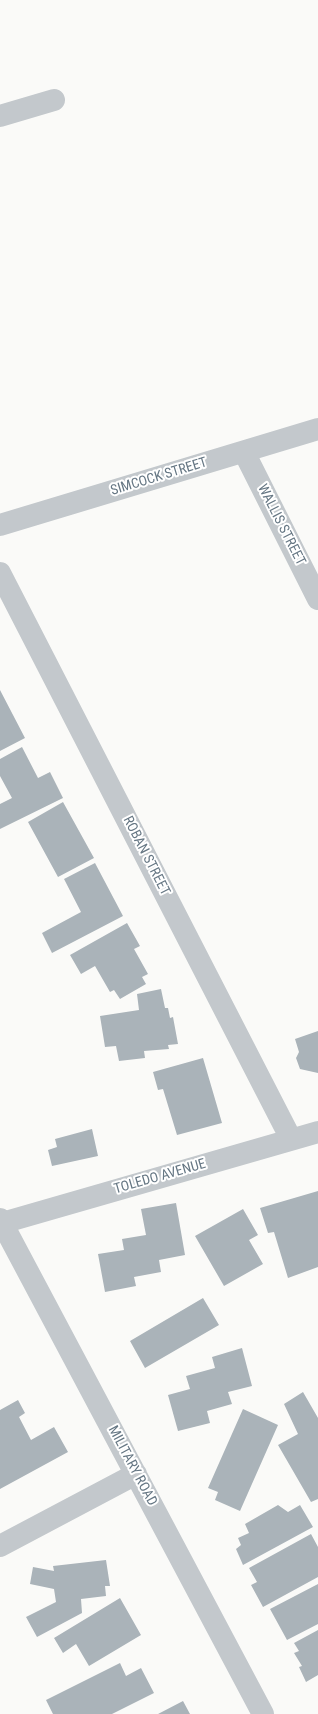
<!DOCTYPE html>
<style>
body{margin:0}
canvas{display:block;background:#fafaf8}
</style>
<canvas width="318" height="1714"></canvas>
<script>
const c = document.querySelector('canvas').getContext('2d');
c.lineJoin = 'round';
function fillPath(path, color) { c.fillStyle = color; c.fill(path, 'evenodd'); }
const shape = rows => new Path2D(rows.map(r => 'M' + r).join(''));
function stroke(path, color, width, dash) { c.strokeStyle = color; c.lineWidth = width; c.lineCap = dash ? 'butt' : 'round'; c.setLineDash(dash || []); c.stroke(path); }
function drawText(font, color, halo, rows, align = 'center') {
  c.font = font + ' "Roboto Condensed",sans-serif'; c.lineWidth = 4; c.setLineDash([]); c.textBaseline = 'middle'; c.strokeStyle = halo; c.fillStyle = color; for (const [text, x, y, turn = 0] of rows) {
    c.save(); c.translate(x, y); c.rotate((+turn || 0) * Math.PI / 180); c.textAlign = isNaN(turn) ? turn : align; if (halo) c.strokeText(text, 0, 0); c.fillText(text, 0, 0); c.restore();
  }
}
fillPath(shape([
 [0,690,25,738,0,751],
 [22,747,38,778,50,772,63,798,0,829,0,804,12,798,0,776,0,759],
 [63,802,94,858,58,877,28,822],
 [95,863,123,916,52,953,42,933,81,912,64,879],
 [127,923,140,946,134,949,148,974,142,977,146,984,120,999,114,990,110,992,95,966,81,974,70,955],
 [161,989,165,1008,168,1008,170,1018,173,1017,178,1044,168,1045,169,1049,144,1051,145,1058,119,1061,116,1046,105,1047,100,1016,139,1010,137,994],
 [318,1031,318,1073,300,1069,296,1058,299,1052,295,1039],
 [203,1058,222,1123,177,1135,163,1089,158,1090,153,1072],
 [92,1129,98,1156,52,1166,48,1150,57,1147,55,1139],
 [318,1191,318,1267,288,1278,274,1232,268,1233,260,1208],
 [176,1203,185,1255,159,1260,161,1272,134,1277,136,1286,105,1292,98,1254,124,1250,122,1239,146,1235,141,1209],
 [243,1209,258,1235,249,1240,263,1264,224,1286,195,1236],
 [203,1298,219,1325,145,1368,130,1341],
 [242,1348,252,1386,228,1392,232,1404,207,1411,210,1423,178,1431,168,1395,190,1389,186,1376,215,1368,212,1357],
 [303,1392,318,1418,318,1499,311,1502,278,1445,298,1434,284,1404],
 [18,1400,25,1413,19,1417,31,1440,54,1427,68,1452,0,1489,0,1410],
 [243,1409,278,1425,240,1511,215,1500,218,1492,208,1488],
 [278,1505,288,1512,300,1505,313,1527,243,1565,236,1549,241,1545,238,1538,249,1533,245,1524],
 [311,1534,318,1547,318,1577,263,1607,251,1585,257,1582,249,1568],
 [106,1560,110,1586,105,1586,106,1596,81,1599,82,1613,37,1637,26,1617,56,1602,54,1589,30,1584,33,1567,54,1571,53,1566],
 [318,1584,318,1624,287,1640,270,1609],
 [120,1598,141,1635,89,1666,76,1644,63,1653,54,1638],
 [318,1630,318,1675,306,1682,299,1667,302,1666,294,1653,299,1651,294,1643],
 [120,1663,126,1676,141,1668,154,1693,112,1714,53,1714,46,1700],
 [183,1701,190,1714,158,1714]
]), '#aab3b9');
stroke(shape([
 [0,116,54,100],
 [244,452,318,599],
 [0,525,318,429],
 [0,573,291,1139],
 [0,1219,263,1714],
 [2,1223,318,1132],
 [0,1546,136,1474]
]), '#c3c8cc', 22);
drawText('14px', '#657683', '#fff', [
 ["SIMCOCK STREET",159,477,-17],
 ["WALLIS STREET",281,525,63],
 ["ROBAN STREET",146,856,63],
 ["TOLEDO AVENUE",160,1177,-16],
 ["MILITARY ROAD",132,1466,62]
]);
</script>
